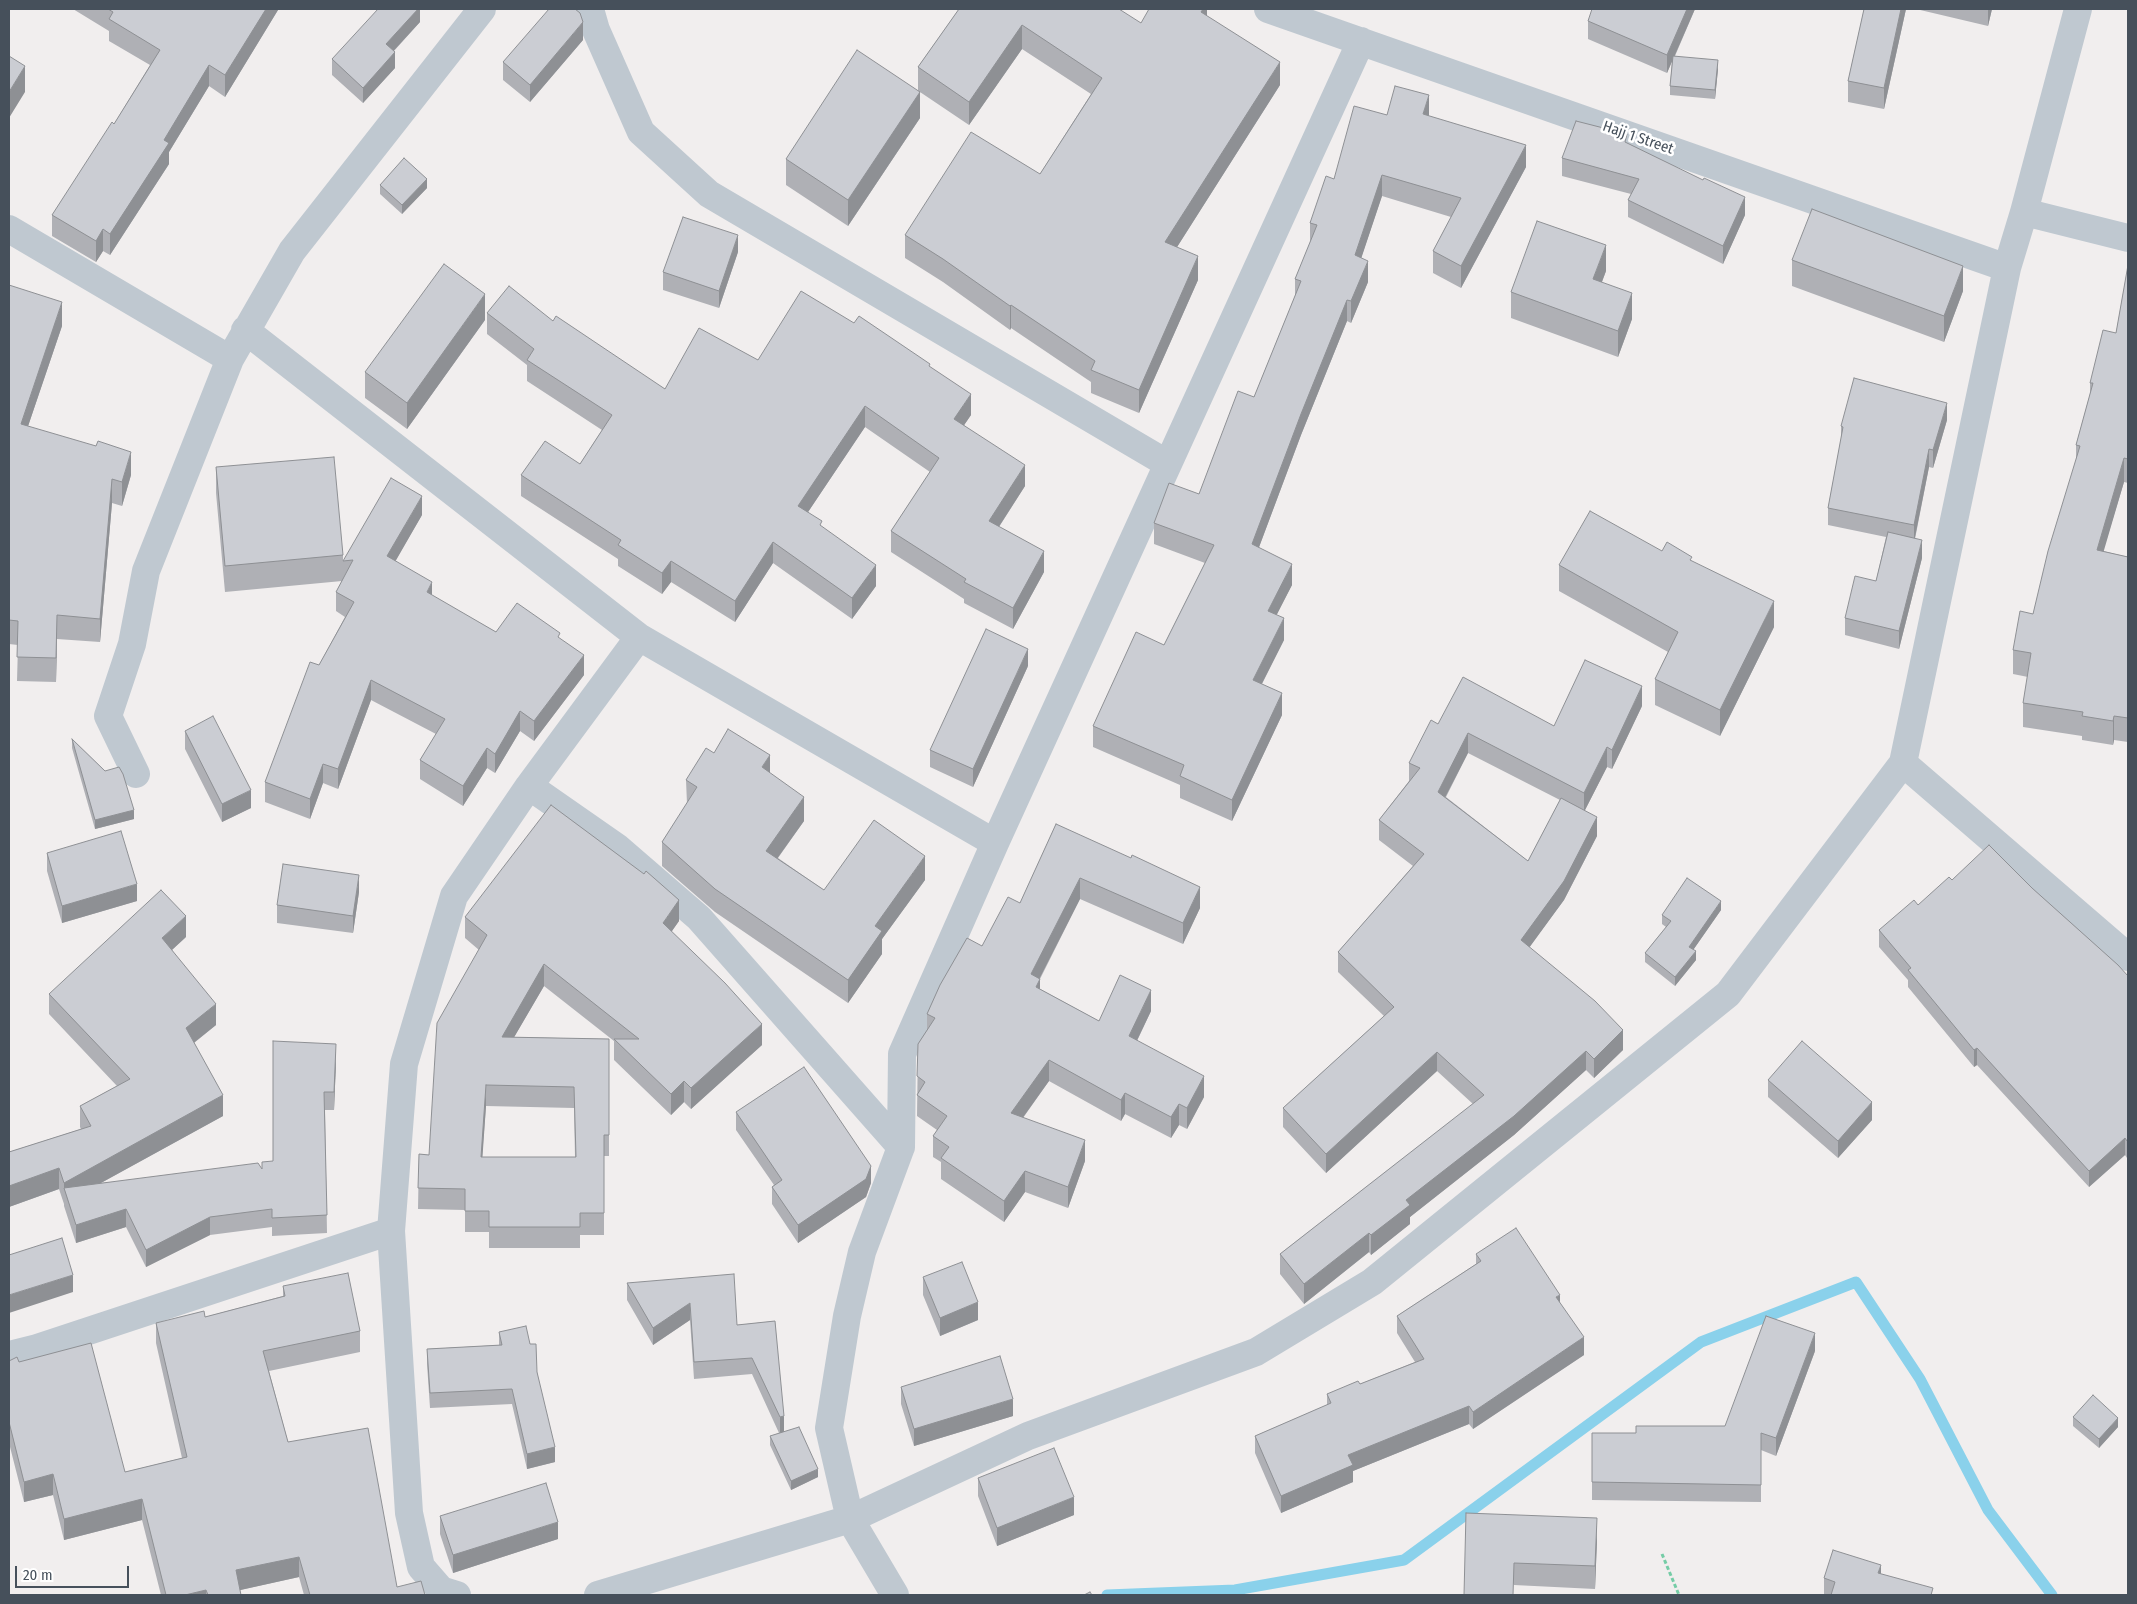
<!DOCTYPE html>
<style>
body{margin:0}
#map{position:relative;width:2137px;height:1604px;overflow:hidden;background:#f1eeee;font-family:"Fira Sans Condensed",sans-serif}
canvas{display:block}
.frame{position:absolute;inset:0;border:10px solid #46505b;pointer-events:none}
.scale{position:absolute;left:15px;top:1566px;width:114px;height:22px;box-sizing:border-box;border:2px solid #46505b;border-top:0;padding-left:6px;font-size:15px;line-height:18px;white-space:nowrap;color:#46505b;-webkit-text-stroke:4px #fff;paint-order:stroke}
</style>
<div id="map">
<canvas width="2137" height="1604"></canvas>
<div class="frame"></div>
<div class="scale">20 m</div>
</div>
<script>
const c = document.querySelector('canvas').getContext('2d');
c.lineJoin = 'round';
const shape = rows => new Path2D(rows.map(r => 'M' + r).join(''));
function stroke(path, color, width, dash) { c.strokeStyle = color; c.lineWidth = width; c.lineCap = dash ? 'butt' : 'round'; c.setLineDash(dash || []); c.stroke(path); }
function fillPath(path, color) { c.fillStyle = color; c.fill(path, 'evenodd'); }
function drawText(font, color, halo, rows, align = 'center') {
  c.font = font + ' "Fira Sans Condensed",sans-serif'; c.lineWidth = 5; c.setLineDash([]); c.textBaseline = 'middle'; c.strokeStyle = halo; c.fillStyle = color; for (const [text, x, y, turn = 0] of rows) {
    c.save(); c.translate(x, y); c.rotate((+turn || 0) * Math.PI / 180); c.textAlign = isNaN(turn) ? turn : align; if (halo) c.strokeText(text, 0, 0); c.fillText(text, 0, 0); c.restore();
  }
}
stroke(shape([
 [1107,1595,1235,1590,1404,1560,1701,1342,1856,1282,1920,1379,1988,1510,2052,1595]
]), '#8ad1eb', 11);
stroke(shape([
 [1662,1554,1679,1595]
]), '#75cca6', 3, [4, 2.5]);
stroke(shape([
 [590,9,596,30,641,132,709,194,1168,464],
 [1268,9,2007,268],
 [2024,212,2128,238],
 [9,229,230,359],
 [245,330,639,637,995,843],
 [1903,763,2128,957],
 [136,774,108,716,132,644,146,571,230,359,292,251,482,9],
 [529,786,618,848,699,918,901,1147],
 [9,1355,37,1348,391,1231],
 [457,1595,441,1590,421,1567,409,1513,391,1231,404,1064,454,896,529,786,639,637],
 [598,1595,850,1519,829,1428,847,1316,862,1252,901,1147,902,1054,995,843,1361,41],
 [895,1595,850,1519,1028,1436,1256,1352,1372,1282,1728,994,1903,763,2007,268,2024,212,2078,9]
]), '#bfc8d0', 28);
fillPath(shape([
 [73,9,278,9,278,10,225,97,209,86,169,152,169,164,110,255,103,251,96,262,52,236,52,215,114,124,150,65,109,41,109,31],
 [420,9,420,22,394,51,395,68,363,103,332,75,332,59],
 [959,9,1141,23,1207,9,1207,16,1280,85,1177,247,1198,280,1139,413,1091,393,1091,382,1011,328,1010,330,943,282,905,258,905,235,1040,174,1091,94,1022,49,969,125,920,92,920,118,848,226,786,185,786,159,918,91,918,67],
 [1695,9,1675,56,1718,69,1715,99,1670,95,1670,86,1672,61,1667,73,1588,39,1588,21],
 [1864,9,1906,9,1884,109,1848,102,1848,81],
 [1916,9,1992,9,1988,26],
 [583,40,530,102,503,80,503,62],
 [1387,115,1429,116,1526,167,1461,288,1433,273,1433,251,1451,217,1382,196,1361,258,1368,282,1351,323,1347,321,1301,435,1259,547,1292,585,1276,615,1284,640,1262,684,1282,715,1232,821,1180,798,1180,785,1093,747,1093,726,1164,645,1205,563,1154,544,1154,523,1199,494,1254,397,1295,296,1295,279,1310,243,1310,223,1334,179],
 [1627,143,1745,215,1723,264,1628,217,1628,200,1631,194,1562,176,1562,158],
 [380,185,427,188,402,214,380,194],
 [738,252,719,308,663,290,663,272],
 [1792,260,1963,291,1944,342,1792,286],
 [2128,265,2128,483,2124,482,2103,551,2128,557,2128,742,2114,740,2113,745,2082,740,2082,736,2023,727,2023,703,2028,677,2013,674,2013,650,2033,614,2076,460,2076,445,2090,394,2090,383,2116,333],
 [1606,271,1602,282,1632,319,1618,357,1511,318,1511,292],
 [9,285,62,326,28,426,131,475,122,506,112,503,100,642,57,639,56,682,17,681,18,645,9,644],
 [487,313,553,321,665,389,758,360,854,323,930,367,971,415,964,425,1025,486,999,527,1044,572,1013,629,964,603,964,599,891,552,891,531,930,472,865,427,808,512,822,527,876,586,852,619,773,563,735,622,671,582,662,594,618,566,618,559,521,496,521,475,580,464,602,430,527,381,527,365,487,334],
 [485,320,407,429,365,398,365,372],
 [1947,420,1933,468,1929,467,1915,539,1922,558,1899,649,1845,635,1845,618,1876,581,1886,537,1828,525,1828,508,1841,439,1841,426],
 [216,467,343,555,343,578,343,561,422,515,395,561,432,596,496,632,560,639,584,675,534,741,520,731,495,773,487,768,463,806,420,779,420,760,436,734,371,700,338,789,323,783,310,819,265,802,265,782,319,665,345,617,336,611,336,592,342,581,225,592,216,493],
 [1662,551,1692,561,1774,627,1720,736,1655,705,1655,679,1668,652,1559,591,1559,565],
 [1028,666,973,787,930,767,930,750],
 [1642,706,1612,769,1607,767,1585,810,1597,836,1564,900,1529,947,1623,1050,1594,1078,1586,1070,1514,1135,1410,1217,1410,1224,1371,1255,1369,1252,1304,1304,1280,1274,1280,1254,1473,1104,1437,1071,1326,1173,1283,1127,1283,1108,1384,1016,1338,972,1338,952,1413,866,1379,840,1379,820,1409,781,1409,763,1438,724,1554,726],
 [1468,753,1560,800,1528,861,1446,797],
 [185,731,251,808,222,822,185,749],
 [72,739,105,771,134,819,95,829,72,748],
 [714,753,770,773,804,821,778,858,824,890,925,880,882,939,882,954,848,1003,715,912,662,866,662,842,687,804,686,780],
 [1056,824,1200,908,1183,944,1080,899,1040,979,1040,989,1099,1021,1151,1011,1137,1041,1204,1097,1187,1129,1179,1125,1171,1138,1125,1114,1121,1121,1049,1081,1023,1118,1085,1161,1068,1208,1025,1192,1004,1222,941,1179,941,1162,933,1157,933,1136,937,1130,917,1116,918,1044,927,1030,927,1014,982,946,1020,903],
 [47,853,137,901,62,923,47,871],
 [1952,880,2032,888,2128,976,2127,1158,2125,1155,2089,1187,1977,1065,1974,1067,1908,987,1908,980,1879,947,1879,930,1918,905],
 [359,892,353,933,277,923,277,905],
 [1721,910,1693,950,1696,960,1675,986,1645,962,1645,953,1666,927,1662,924,1662,915],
 [465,917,679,921,671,932,762,1045,691,1109,684,1102,671,1115,614,1060,614,1041,544,986,514,1037,609,1039,609,1156,604,1156,604,1235,580,1235,580,1248,489,1248,489,1232,465,1232,465,1210,418,1209,419,1154,429,1155,479,950,465,938],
 [486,1106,574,1108,575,1157,482,1157],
 [186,937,172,950,216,1025,194,1043,223,1116,101,1183,262,1169,273,1161,336,1062,334,1110,325,1110,327,1233,272,1236,272,1227,210,1235,146,1267,126,1227,76,1243,64,1206,64,1203,64,1204,59,1189,9,1207,9,1152,81,1129,80,1127,80,1106,117,1086,49,1014,49,994],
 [1768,1080,1872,1120,1838,1158,1768,1097],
 [736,1112,871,1183,866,1197,798,1243,772,1204,772,1187,774,1185,736,1130],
 [1476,1254,1560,1303,1584,1355,1473,1429,1469,1424,1353,1471,1353,1482,1281,1513,1255,1453,1255,1436,1327,1405,1327,1394,1360,1384,1415,1362,1397,1333,1397,1316,1476,1264],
 [923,1277,978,1320,940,1336,923,1295],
 [627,1283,737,1325,775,1321,784,1432,818,1477,791,1490,770,1445,770,1436,779,1433,752,1374,694,1379,690,1320,653,1345,627,1300],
 [283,1286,360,1331,360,1352,269,1371,288,1442,397,1587,425,1595,304,1595,299,1577,240,1590,241,1595,161,1595,142,1520,64,1540,53,1495,24,1502,9,1443,9,1361,19,1362,125,1472,182,1458,156,1343,156,1323,205,1317,283,1296],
 [499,1332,537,1372,555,1462,527,1469,512,1404,430,1408,427,1364,427,1349,499,1345],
 [1815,1351,1776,1456,1761,1450,1761,1502,1592,1500,1592,1433,1636,1433,1725,1426],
 [901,1387,1013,1416,914,1446,901,1404],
 [2073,1417,2118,1427,2099,1448,2073,1426],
 [978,1478,1074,1515,997,1546,978,1496],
 [1466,1513,1597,1540,1595,1589,1514,1585],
 [440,1516,558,1539,453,1573,440,1534],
 [1881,1574,1933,1595,1824,1595,1824,1578]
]), '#afb0b5');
fillPath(shape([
 [266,9,278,9,278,10,225,97,225,75],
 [418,9,420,9,420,22,386,59,386,44],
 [1203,9,1207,9,1207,26,1201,12],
 [1687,9,1695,9,1667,73,1667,55],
 [1901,9,1906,9,1884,109,1884,88],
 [1988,9,1992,9,1988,26],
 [583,22,583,40,530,102,530,85],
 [1022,25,1022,49,969,125,969,102],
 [395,52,395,68,363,103,363,88],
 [1718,60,1718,69,1715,99,1715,90],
 [1280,62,1280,85,1165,266,1165,242],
 [209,65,209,86,169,152,169,164,110,255,110,234,164,140],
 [25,66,25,92,9,118,9,92],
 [920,92,920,118,848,226,848,200],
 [1429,95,1429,117,1423,114],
 [1526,145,1526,167,1461,288,1461,266],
 [1382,175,1382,196,1355,277,1355,255],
 [427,179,427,188,402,214,402,205],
 [1745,197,1745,215,1723,264,1723,246],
 [103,229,103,251,96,262,96,241],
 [738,235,738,252,719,308,719,291],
 [1606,245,1606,271,1593,305,1593,279],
 [1198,256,1198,280,1139,413,1139,390],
 [1368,261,1368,282,1351,323,1351,301],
 [1963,266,1963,291,1944,342,1944,316],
 [1632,293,1632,319,1618,357,1618,331],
 [485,294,485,320,407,429,407,403],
 [1347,300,1347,321,1301,435,1252,566,1252,544,1301,414],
 [62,302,62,326,21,447,21,424],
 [1011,305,1011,328,1010,330,1010,306],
 [971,394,971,415,954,440,954,419],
 [1947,403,1947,420,1933,468,1933,450],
 [865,406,865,427,798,527,798,506],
 [1929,449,1929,467,1914,542,1914,525],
 [131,452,131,475,122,506,122,482],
 [2124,458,2124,482,2097,574,2097,550],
 [1025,465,1025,486,989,542,989,521],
 [112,479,112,503,100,642,100,619],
 [422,496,422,515,387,576,387,556],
 [1922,540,1922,558,1899,649,1899,631],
 [773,542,773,563,735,622,735,601],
 [1044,551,1044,572,1013,629,1013,608],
 [671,561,671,582,662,594,662,573],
 [1292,564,1292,585,1268,632,1268,611],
 [876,565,876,586,852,619,852,598],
 [432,582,432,601,427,592],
 [1774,601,1774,627,1720,736,1720,710],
 [57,615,57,639,56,682,56,658],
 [1284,618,1284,640,1253,701,1253,680],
 [1028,649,1028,666,973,787,973,769],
 [584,655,584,675,534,741,534,721],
 [371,680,371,700,338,789,338,769],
 [1642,686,1642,706,1612,769,1612,750],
 [1282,693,1282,715,1232,821,1232,800],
 [520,711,520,731,495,773,495,754],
 [2114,716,2114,740,2113,745,2113,721],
 [1468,733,1468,753,1438,811,1438,792],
 [1607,747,1607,767,1584,812,1584,793],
 [487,748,487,768,463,806,463,786],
 [770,755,770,779,762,767],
 [323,764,323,783,310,819,310,799],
 [251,790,251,808,222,822,222,804],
 [804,797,804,821,766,874,766,851],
 [134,810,134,819,95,829,95,820],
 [1597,817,1597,836,1564,900,1521,959,1521,940],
 [925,856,925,880,882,939,882,954,848,1003,848,980,875,926],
 [359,875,359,892,353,933,353,916],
 [1080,878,1080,899,1031,995,1031,974],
 [137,884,137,901,62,923,62,906],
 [1200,887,1200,908,1183,944,1183,923],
 [679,900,679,921,663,944,663,923],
 [1721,901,1721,910,1689,956,1689,947],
 [186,916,186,937,162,959,162,938],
 [1696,951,1696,960,1675,986,1675,977],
 [544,964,544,986,502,1058,502,1037],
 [1040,979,1040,1000,1036,987],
 [1151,990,1151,1011,1129,1057,1129,1036],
 [216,1004,216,1025,186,1049,186,1028],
 [762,1024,762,1045,691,1109,691,1088],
 [1623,1030,1623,1050,1594,1078,1594,1059],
 [336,1044,336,1062,334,1110,334,1092],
 [1977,1048,1977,1065,1974,1067,1974,1050],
 [1586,1051,1586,1070,1514,1135,1410,1217,1410,1224,1371,1255,1371,1235,1406,1200],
 [1437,1052,1437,1071,1326,1173,1326,1154],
 [1049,1060,1049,1081,1011,1134,1011,1113],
 [1204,1076,1204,1097,1187,1129,1187,1108],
 [684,1081,684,1102,671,1115,671,1094],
 [486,1085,486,1106,481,1178,481,1157],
 [1125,1093,1125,1114,1121,1121,1121,1100],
 [223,1095,223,1116,68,1201,64,1188,64,1204,64,1183],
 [1872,1102,1872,1120,1838,1158,1838,1141],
 [1179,1104,1179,1125,1171,1138,1171,1117],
 [2125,1138,2125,1155,2089,1187,2089,1171],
 [1085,1140,1085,1161,1068,1208,1068,1187],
 [2127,1141,2128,1141,2128,1157,2127,1158],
 [871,1166,871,1183,866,1197,798,1243,798,1225],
 [59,1168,59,1189,9,1207,9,1186],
 [1025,1171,1025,1192,1004,1222,1004,1201],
 [126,1209,126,1227,76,1243,76,1225],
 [210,1217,210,1235,146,1267,146,1250],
 [1369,1233,1369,1252,1304,1304,1304,1284],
 [73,1275,73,1292,9,1313,9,1295],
 [1560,1295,1560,1312,1556,1297],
 [978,1302,978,1320,940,1336,940,1318],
 [690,1303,690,1320,653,1345,653,1328],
 [1815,1333,1815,1351,1776,1456,1776,1438],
 [1584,1337,1584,1355,1473,1429,1473,1412],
 [1013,1399,1013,1416,914,1446,914,1429],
 [1469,1406,1469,1424,1353,1471,1353,1482,1281,1513,1281,1496,1348,1455],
 [784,1416,784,1433,780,1434,780,1417],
 [2118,1418,2118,1427,2099,1448,2099,1439],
 [555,1447,555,1462,527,1469,527,1454],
 [818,1469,818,1477,791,1490,791,1481],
 [53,1474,53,1495,24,1502,24,1482],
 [1074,1497,1074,1515,997,1546,997,1528],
 [142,1499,142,1520,64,1540,64,1519],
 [1597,1518,1597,1540,1595,1589,1595,1566],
 [558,1522,558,1539,453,1573,453,1555],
 [299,1557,299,1577,236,1591,236,1570],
 [1881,1565,1881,1582,1878,1573],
 [206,1590,206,1595,185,1595]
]), '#8e9094');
const building = shape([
 [108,9,266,9,225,75,209,65,164,140,169,143,110,234,103,229,96,241,52,215,112,122,114,124,160,50,109,19,113,12,108,9],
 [378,9,418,9,386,44,395,52,363,88,332,59,378,9],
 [549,9,575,9,580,13,583,22,530,85,503,62,549,9],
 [959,9,1119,9,1141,23,1149,9,1203,9,1201,12,1280,62,1165,242,1198,256,1139,390,1091,370,1095,361,1011,305,1010,306,943,259,905,235,971,132,1040,174,1102,78,1022,25,969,102,918,67,959,9],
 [1592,9,1687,9,1667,55,1588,21,1592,9],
 [1864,9,1901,9,1884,88,1848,81,1864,9],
 [857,50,920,92,848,200,786,159,857,50],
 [9,56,25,66,9,92,9,56],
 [1673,56,1718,60,1715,90,1670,86,1673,56],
 [1395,86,1429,95,1423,114,1526,145,1461,266,1433,251,1461,198,1382,175,1355,255,1368,261,1351,301,1347,300,1301,414,1252,544,1292,564,1268,611,1284,618,1253,680,1282,693,1232,800,1180,776,1184,765,1093,726,1136,632,1164,645,1214,545,1154,523,1169,483,1199,494,1238,391,1254,397,1301,281,1295,279,1317,225,1310,223,1326,176,1334,179,1354,106,1387,115,1395,86],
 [1576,121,1627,134,1625,142,1703,180,1704,178,1745,197,1723,246,1628,200,1639,179,1562,158,1576,121],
 [404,158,427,179,402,205,380,185,404,158],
 [1812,209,1963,266,1944,316,1792,260,1812,209],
 [683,217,738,235,719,291,663,272,683,217],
 [1537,221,1606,245,1593,279,1632,293,1618,331,1511,292,1537,221],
 [444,264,485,294,407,403,365,372,444,264],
 [2128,265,2128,459,2124,458,2097,550,2128,557,2128,718,2114,716,2113,721,2082,716,2083,712,2023,703,2031,653,2013,650,2020,611,2033,614,2048,551,2080,446,2076,445,2093,383,2090,383,2103,330,2116,333,2128,265],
 [9,285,62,302,21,424,96,446,98,441,131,452,122,482,112,479,100,619,57,615,56,658,17,657,18,621,9,620,9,285],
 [509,286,553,321,556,316,665,389,699,328,758,360,801,291,854,323,859,316,930,364,929,366,971,394,954,419,1025,465,989,521,1044,551,1013,608,964,582,966,579,891,531,939,458,865,406,798,506,822,521,820,525,876,565,852,598,773,542,735,601,671,561,662,573,618,545,621,540,521,475,545,441,580,464,612,415,527,360,534,349,487,313,509,286],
 [1854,378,1947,403,1933,450,1929,449,1914,525,1828,508,1843,427,1841,426,1854,378],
 [334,457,343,555,225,566,216,467,334,457],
 [391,478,422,496,387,556,432,582,427,592,496,632,517,603,560,633,558,637,584,655,534,721,520,711,495,754,487,748,463,786,420,760,445,719,371,680,338,769,323,764,310,799,265,782,310,662,319,665,354,602,336,592,353,560,343,561,391,478],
 [1590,511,1662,551,1667,542,1692,557,1690,560,1774,601,1720,710,1655,679,1678,632,1559,565,1590,511],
 [1888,532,1922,540,1899,631,1845,618,1855,576,1876,581,1888,532],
 [986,629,1028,649,973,769,930,750,986,629],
 [1585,660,1642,686,1612,750,1607,747,1584,793,1468,733,1438,792,1528,861,1561,798,1597,817,1564,881,1521,940,1595,1001,1623,1030,1594,1059,1586,1051,1514,1116,1406,1200,1410,1205,1371,1235,1369,1233,1304,1284,1280,1254,1484,1095,1437,1052,1326,1154,1283,1108,1394,1007,1338,952,1424,854,1379,820,1420,768,1409,763,1431,720,1438,724,1463,677,1554,726,1585,660],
 [213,716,251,790,222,804,185,731,213,716],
 [728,729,770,755,762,767,804,797,766,851,824,890,874,820,925,856,875,926,882,931,848,980,715,889,662,842,697,787,686,780,706,748,714,753,728,729],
 [72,739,105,771,119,767,123,774,134,810,95,820,72,739],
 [551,805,644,874,646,871,679,900,663,923,725,983,762,1024,691,1088,684,1081,671,1094,614,1039,639,1039,544,964,502,1037,609,1039,609,1135,604,1135,604,1213,580,1213,580,1227,489,1227,489,1211,465,1211,465,1189,418,1188,419,1154,429,1155,437,1023,487,935,465,917,551,805],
 [486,1085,574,1087,576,1157,481,1157,486,1085],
 [1056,824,1131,858,1132,855,1200,887,1183,923,1080,878,1031,974,1040,979,1036,987,1099,1021,1120,975,1151,990,1129,1036,1204,1076,1187,1108,1179,1104,1171,1117,1125,1093,1121,1100,1049,1060,1011,1113,1085,1140,1068,1187,1025,1171,1004,1201,941,1158,949,1147,933,1136,947,1116,917,1095,925,1082,917,1076,918,1044,935,1018,927,1014,940,985,967,938,982,946,1008,897,1020,903,1056,824],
 [121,831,137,884,62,906,47,853,121,831],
 [1989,845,2032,888,2118,965,2128,976,2128,1141,2127,1141,2125,1138,2089,1171,1977,1048,1974,1050,1908,970,1911,968,1879,930,1914,900,1918,905,1949,877,1952,880,1989,845],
 [283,864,359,875,353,916,277,905,283,864],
 [1687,878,1721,901,1689,947,1696,951,1675,977,1645,953,1671,921,1662,915,1687,878],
 [161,890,186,916,162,938,216,1004,186,1028,223,1095,64,1183,59,1168,9,1186,9,1152,91,1126,80,1106,130,1079,49,994,161,890],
 [273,1041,336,1044,334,1092,324,1092,327,1215,272,1218,272,1209,210,1217,146,1250,126,1209,76,1225,64,1188,258,1163,262,1169,262,1162,273,1161,273,1041],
 [1802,1041,1872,1102,1838,1141,1768,1080,1802,1041],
 [804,1067,871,1166,866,1179,798,1225,772,1187,782,1180,736,1112,804,1067],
 [1516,1228,1560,1295,1556,1297,1584,1337,1473,1412,1469,1406,1348,1455,1353,1465,1281,1496,1255,1436,1331,1403,1327,1394,1358,1381,1360,1384,1424,1359,1397,1316,1481,1261,1476,1254,1516,1228],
 [62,1238,73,1275,9,1295,9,1255,62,1238],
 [962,1262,978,1302,940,1318,923,1277,962,1262],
 [348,1273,360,1331,263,1351,288,1442,368,1428,397,1587,421,1581,425,1595,310,1595,299,1557,236,1570,241,1595,208,1595,206,1590,185,1595,166,1595,142,1499,64,1519,53,1474,24,1482,9,1422,9,1361,17,1357,19,1362,91,1343,125,1472,187,1457,156,1323,204,1311,205,1317,285,1296,283,1286,348,1273],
 [734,1274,737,1325,775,1321,784,1416,780,1417,752,1358,694,1362,690,1303,653,1328,627,1283,734,1274],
 [1766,1316,1815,1333,1776,1438,1761,1433,1761,1485,1592,1482,1592,1433,1636,1433,1636,1426,1725,1426,1766,1316],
 [526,1326,530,1344,536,1344,537,1372,555,1447,527,1454,512,1389,430,1393,427,1349,502,1345,499,1332,526,1326],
 [1000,1356,1013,1399,914,1429,901,1387,1000,1356],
 [2093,1395,2118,1418,2099,1439,2073,1417,2093,1395],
 [799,1427,818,1469,791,1481,770,1436,799,1427],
 [1054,1448,1074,1497,997,1528,978,1478,1054,1448],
 [546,1483,558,1522,453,1555,440,1516,546,1483],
 [1466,1513,1597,1518,1595,1566,1514,1563,1513,1595,1464,1595,1466,1513],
 [1833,1550,1881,1565,1878,1573,1933,1588,1931,1595,1831,1595,1835,1582,1824,1578,1833,1550],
 [1090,1592,1092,1595,1084,1595,1090,1592]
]);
fillPath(building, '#cbcdd3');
stroke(building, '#8e9094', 1);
drawText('15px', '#46505b', '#fff', [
 ["Hajj 1 Street",1638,138,19]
]);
</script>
